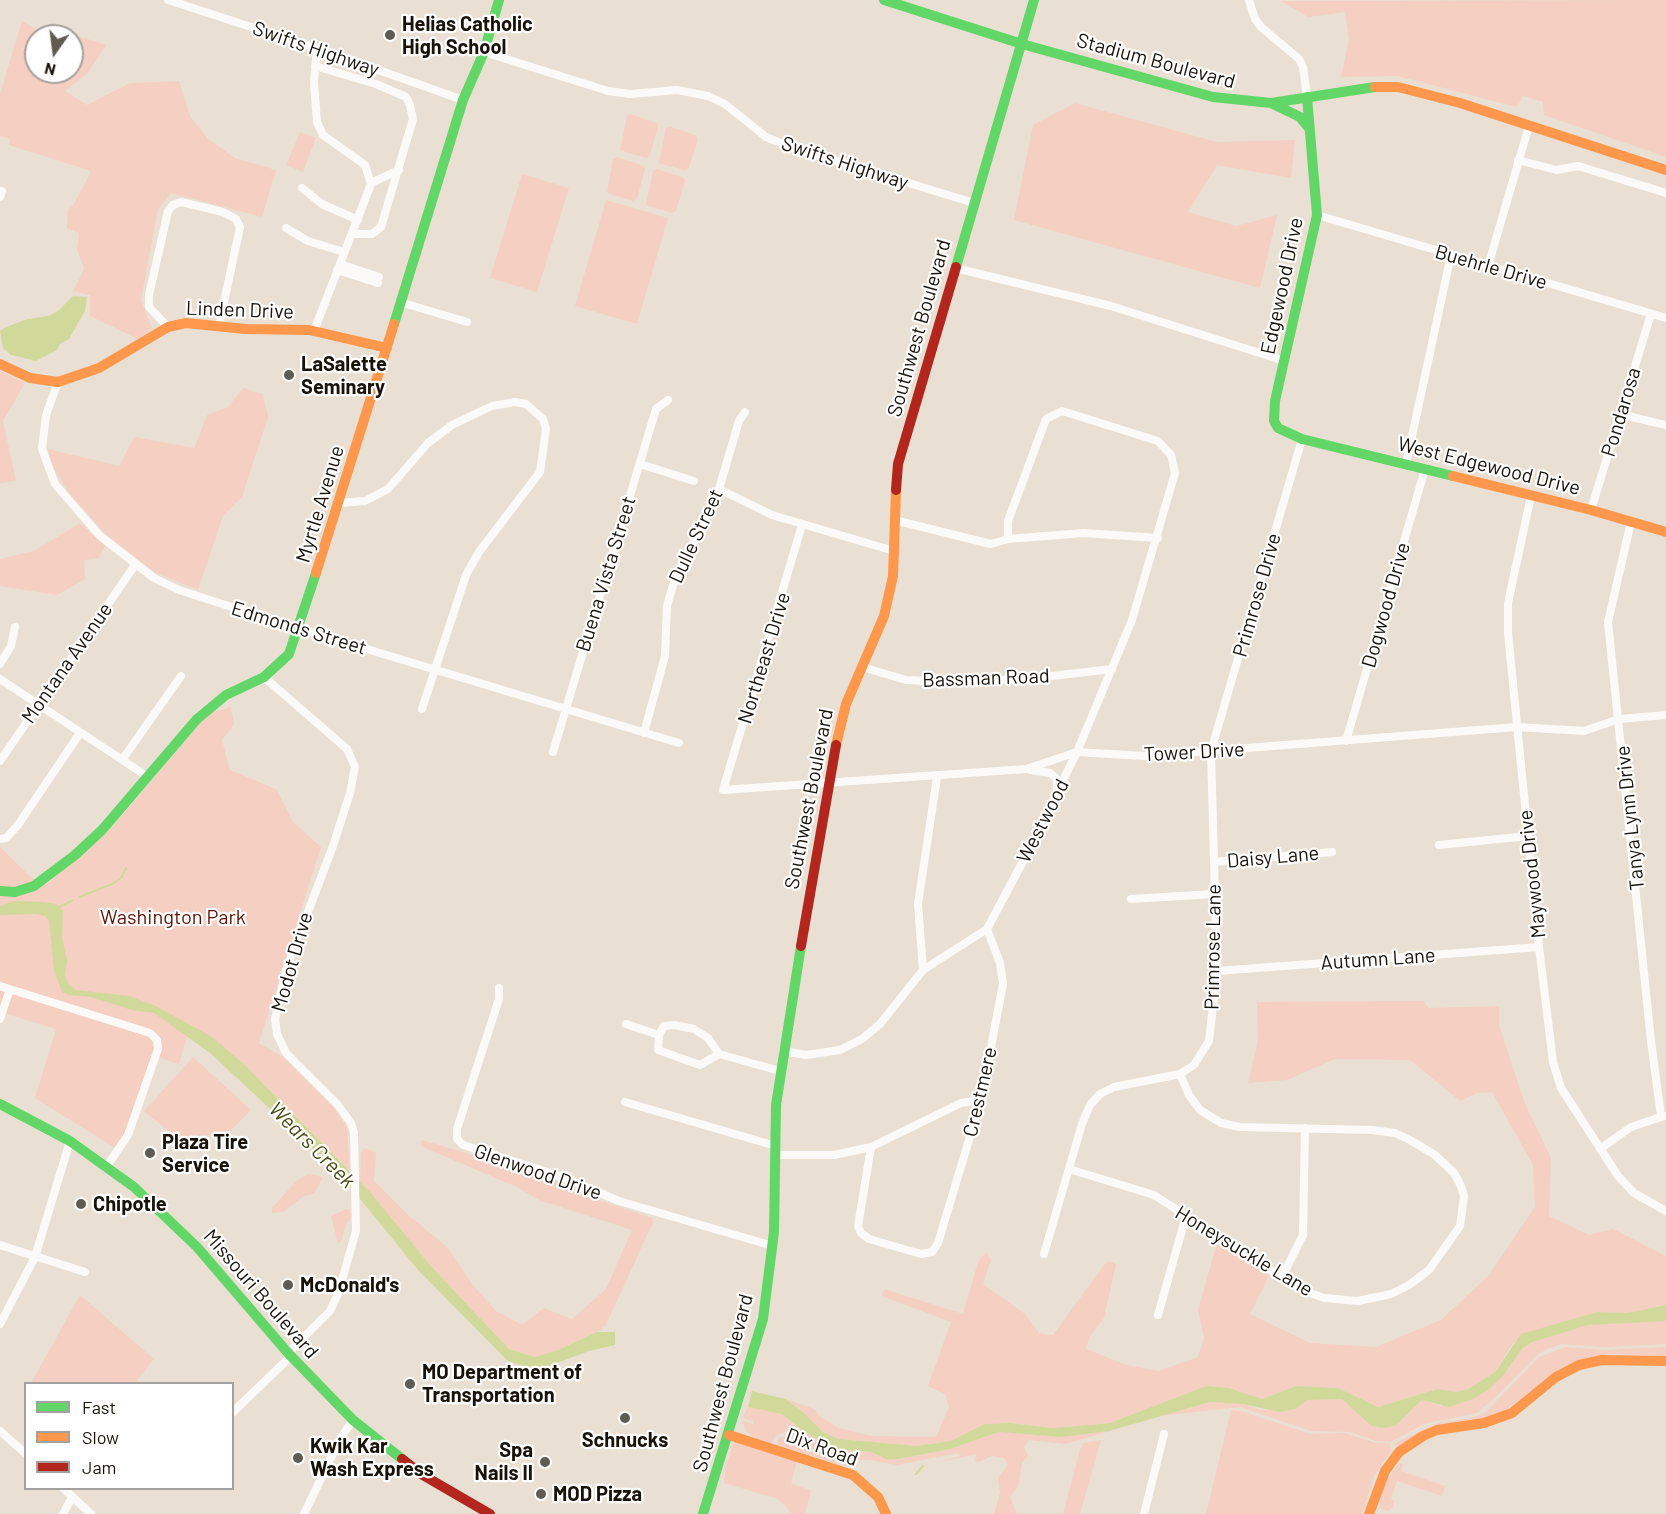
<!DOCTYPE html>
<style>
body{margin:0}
#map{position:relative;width:1666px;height:1514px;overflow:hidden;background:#e9e0d3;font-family:Barlow,sans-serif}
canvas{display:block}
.legend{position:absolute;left:24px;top:1382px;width:210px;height:108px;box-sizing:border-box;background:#fff;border:2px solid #a3a09d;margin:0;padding:8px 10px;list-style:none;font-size:18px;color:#181209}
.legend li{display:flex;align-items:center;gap:12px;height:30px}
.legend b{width:30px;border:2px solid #a3a09d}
.north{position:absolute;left:24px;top:24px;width:60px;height:60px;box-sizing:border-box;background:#fff;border:2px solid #a3a09d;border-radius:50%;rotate:194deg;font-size:16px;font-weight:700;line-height:24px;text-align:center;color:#181209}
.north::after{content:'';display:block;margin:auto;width:21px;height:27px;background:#615a50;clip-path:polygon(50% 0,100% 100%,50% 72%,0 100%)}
</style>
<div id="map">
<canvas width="1666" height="1514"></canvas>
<ul class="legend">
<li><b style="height:8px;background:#63d668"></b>Fast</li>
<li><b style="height:8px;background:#ff974d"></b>Slow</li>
<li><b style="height:8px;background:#b3261e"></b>Jam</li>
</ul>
<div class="north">N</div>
</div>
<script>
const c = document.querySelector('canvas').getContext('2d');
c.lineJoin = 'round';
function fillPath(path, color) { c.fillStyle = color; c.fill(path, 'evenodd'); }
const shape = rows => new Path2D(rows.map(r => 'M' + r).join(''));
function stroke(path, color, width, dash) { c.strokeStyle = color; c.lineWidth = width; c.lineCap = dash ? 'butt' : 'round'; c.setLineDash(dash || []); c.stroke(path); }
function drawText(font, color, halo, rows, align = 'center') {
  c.font = font + ' Barlow,sans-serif'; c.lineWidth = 4.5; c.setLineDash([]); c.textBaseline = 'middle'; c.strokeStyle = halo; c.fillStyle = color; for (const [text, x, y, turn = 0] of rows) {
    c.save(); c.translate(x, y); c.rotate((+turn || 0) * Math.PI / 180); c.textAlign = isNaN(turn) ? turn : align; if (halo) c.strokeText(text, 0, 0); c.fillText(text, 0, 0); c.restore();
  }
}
fillPath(shape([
 [1666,0,1666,157,1544,115,1543,102,1523,96,1517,107,1397,76,1341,77,1349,40,1345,12,1308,17,1281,1],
 [22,21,48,36,36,36,36,72,72,72,72,36,62,36,63,31,106,45,88,73,65,91,87,105,130,83,179,81,190,116,208,139,235,158,276,170,262,217,171,193,158,209,141,300,152,328,138,339,90,316,90,295,73,291,84,269,77,249,79,233,67,228,68,210,74,204,91,171,9,145,10,139,0,136,0,94],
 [1075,103,1217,142,1295,140,1291,178,1217,165,1188,212,1236,226,1277,215,1260,288,1014,220,1033,125],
 [630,114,657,123,658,126,650,156,646,158,620,150,627,116],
 [670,127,696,135,698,139,689,168,686,171,659,163,666,128],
 [300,132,316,138,303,172,286,165],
 [617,157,644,166,645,169,637,199,633,201,607,193,613,159],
 [656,169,683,177,685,181,676,211,672,213,646,205,653,171],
 [522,174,569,188,537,292,490,278],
 [606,200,668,218,637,324,575,306],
 [0,371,25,383,3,421,16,481,0,483],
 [243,388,263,394,268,417,242,497,223,516,198,590,154,572,107,535,68,492,52,465,48,449,119,466,134,437,194,448,207,415,228,407],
 [80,523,105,546,98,559,84,560,85,579,57,595,0,586,0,559,34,551],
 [231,707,234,725,222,740,230,770,276,789,293,822,321,847,259,1043,283,1057,335,1109,347,1128,350,1171,246,1066,190,1026,179,1064,152,1055,122,1141,115,1148,35,1098,56,1029,0,1012,0,847,31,877,46,885,110,830,209,713],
 [1423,1001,1429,1008,1499,1006,1499,1025,1525,1104,1551,1158,1549,1216,1589,1235,1613,1229,1666,1256,1666,1305,1627,1313,1597,1312,1513,1343,1495,1372,1468,1389,1456,1392,1437,1389,1378,1407,1338,1388,1296,1386,1262,1399,1229,1388,1206,1386,1110,1423,1053,1428,1009,1423,984,1424,951,1441,916,1446,840,1439,824,1433,803,1412,785,1399,815,1409,819,1416,838,1428,872,1436,936,1437,949,1407,945,1394,928,1386,951,1322,882,1296,884,1289,963,1314,978,1262,986,1252,991,1260,983,1284,1025,1314,1039,1333,1053,1335,1107,1261,1116,1264,1104,1318,1090,1336,1086,1349,1127,1365,1159,1371,1198,1357,1204,1338,1198,1310,1217,1243,1269,1276,1250,1314,1310,1343,1376,1347,1441,1320,1489,1275,1535,1207,1533,1165,1492,1092,1477,1093,1460,1101,1410,1060,1335,1059,1287,1080,1248,1083,1258,1041,1257,1002],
 [193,1057,251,1110,231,1130,217,1134,177,1138,144,1111],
 [422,1140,554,1179,571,1191,652,1218,653,1222,606,1325,597,1332,558,1350,535,1357,509,1349,431,1266,360,1182,361,1153,364,1148,376,1152,374,1181,406,1213,447,1247,473,1285,496,1311,522,1325,544,1308,572,1319,606,1289,632,1230,539,1200,517,1187,420,1146],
 [309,1174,323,1177,314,1194,304,1196,283,1212,272,1213,272,1208,297,1180],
 [346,1209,350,1210,351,1218,346,1224,341,1243,338,1243,331,1216],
 [80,1295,154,1359,135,1383,31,1383],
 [1647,1321,1666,1321,1666,1344,1604,1347,1561,1344,1547,1349,1537,1355,1499,1394,1477,1413,1426,1423,1390,1442,1375,1441,1350,1432,1311,1431,1240,1407,1166,1415,1065,1444,1029,1440,1024,1447,1028,1456,1022,1463,1018,1487,1010,1497,1017,1514,994,1514,1000,1493,998,1478,1008,1465,1004,1458,992,1456,979,1462,975,1461,976,1454,930,1464,961,1456,958,1453,897,1465,869,1460,842,1460,820,1453,786,1431,777,1435,771,1443,757,1439,746,1431,742,1421,753,1424,753,1421,742,1418,748,1407,770,1410,782,1414,802,1430,853,1452,871,1452,886,1459,898,1459,950,1449,999,1432,1062,1436,1109,1431,1210,1402,1243,1404,1261,1410,1295,1409,1308,1400,1342,1399,1370,1425,1381,1428,1395,1426,1422,1400,1441,1406,1488,1390,1511,1365,1522,1349,1530,1343,1588,1325],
 [1566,1347,1603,1350,1666,1347,1666,1356,1609,1354,1581,1359,1557,1370,1525,1398,1504,1411,1483,1419,1427,1429,1398,1447,1393,1444,1438,1423,1472,1418,1486,1412,1539,1357],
 [1231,1410,1241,1411,1310,1434,1344,1433,1377,1443,1390,1443,1391,1451,1374,1476,1362,1514,1206,1514],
 [787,1436,818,1455,855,1466,849,1467,777,1445,779,1438],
 [1101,1440,1080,1514,1063,1514,1080,1449,1084,1443],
 [734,1441,797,1460,791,1484,811,1490,805,1514,791,1514,787,1507,778,1499,724,1483,725,1469],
 [1400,1463,1403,1464,1401,1471,1445,1486,1442,1496,1397,1481,1391,1499,1394,1501,1392,1508,1389,1511,1381,1509,1379,1503,1385,1481]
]), '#f4cfc2');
fillPath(shape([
 [73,296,87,297,85,311,69,339,60,344,57,350,36,361,11,355,3,348,0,331,6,327,28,319,49,316,58,311],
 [15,901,44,902,56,904,63,911,62,938,67,960,65,975,69,985,76,990,129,996,156,1006,212,1037,246,1066,368,1190,431,1266,509,1349,535,1357,558,1350,597,1332,615,1332,615,1345,589,1351,546,1367,524,1366,508,1361,418,1270,338,1172,210,1053,154,1013,132,1010,91,997,69,995,62,992,54,970,49,921,45,916,36,914,0,915,0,905],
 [1666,1305,1666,1321,1588,1325,1530,1343,1522,1349,1502,1377,1488,1390,1473,1399,1449,1407,1422,1400,1395,1426,1381,1428,1370,1425,1342,1399,1308,1400,1295,1409,1280,1412,1243,1404,1210,1402,1109,1431,1062,1437,999,1432,950,1449,898,1459,886,1459,871,1452,835,1449,802,1430,782,1414,748,1407,752,1391,785,1399,803,1412,824,1433,840,1439,917,1446,951,1441,984,1424,1009,1423,1053,1428,1110,1423,1206,1386,1229,1388,1262,1399,1296,1386,1338,1388,1378,1407,1437,1389,1456,1392,1468,1389,1495,1372,1521,1334,1597,1312,1627,1313]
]), '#d1d99a');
stroke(shape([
 [79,897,112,884,121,878,126,868],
 [57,908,73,900],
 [916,1474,923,1466]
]), '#d1d99a', 2);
stroke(shape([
 [168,0,322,50,463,100],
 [1249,0,1255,19,1261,27,1299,59,1303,67,1307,97],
 [484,52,608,91,630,94,677,90,708,96,725,104,766,137,788,146,974,203],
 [315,66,376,84,406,97,410,105,413,119,381,227,372,234,352,234],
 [1518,160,1556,170,1578,166,1666,193],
 [371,183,399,170],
 [302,188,322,204,358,220],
 [0,197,2,191],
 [1317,215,1666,318],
 [286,228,308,241,344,252],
 [340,264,379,277],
 [1488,266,1529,126],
 [955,268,1111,306,1285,361],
 [337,270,378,283],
 [400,302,467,322],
 [168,327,149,307,149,295,168,211,173,205,181,202,223,212,236,219,240,227,219,326],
 [314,331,371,184,365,165,323,135,317,122,314,82,317,48],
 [58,382,46,415,42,449,55,484,100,536,154,578,179,590,300,629,679,743],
 [1619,414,1666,425],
 [640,464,694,481],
 [1406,464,1451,255],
 [719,489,772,515,894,551],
 [1531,496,1508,603,1508,633,1539,947,1553,1062,1561,1088,1618,1176,1634,1193,1666,1211],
 [339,503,365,501,388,489,428,443,452,425,492,406,515,402,526,404,543,419,546,429,540,472,479,552,466,575,422,709],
 [1591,510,1651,314],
 [894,520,991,544,1008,539,1083,533,1158,538],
 [1631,522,1608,622,1651,1041,1661,1116],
 [802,525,723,790,1026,769,1077,752,1144,756,1517,727,1584,731,1619,719,1666,715],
 [0,664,11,646,15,627],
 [862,667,906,680,943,682,1026,679,1112,669],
 [264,677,347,749,355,767,350,793,333,846,286,970,275,1019,277,1034,286,1053,337,1104,351,1123,354,1133,356,1231,338,1294,330,1311,288,1353],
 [0,679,148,777],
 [644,733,665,656,667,606,673,585,719,489,739,421,745,412],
 [1346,741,1425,469],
 [553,752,656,409,668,400],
 [122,760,181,676],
 [0,761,135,565],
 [1031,770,1050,773,1057,779,1057,789],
 [0,839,6,838,18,825,80,733],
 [1439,845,1528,836],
 [1214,862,1332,852],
 [1131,899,1215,894],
 [923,970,918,904,937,777],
 [1217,971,1539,947],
 [0,986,150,1033,157,1040,158,1049,128,1135,107,1166],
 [499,988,499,999,457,1129,457,1139,463,1145,560,1176,619,1201,773,1246],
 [0,1019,10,989],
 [626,1024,659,1035],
 [674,1025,694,1029,708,1038,719,1054,700,1065,658,1050,659,1035,664,1026,674,1025],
 [783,1051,806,1055,840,1050,862,1039,880,1024,923,970,987,929,1029,850,1077,752,1132,620,1175,473,1171,455,1158,441,1062,411,1046,419,1008,521,1008,539],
 [719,1054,780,1071],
 [625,1102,776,1146],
 [871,1147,858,1226,861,1233,869,1239,921,1254,932,1252,938,1243,981,1100,1003,984,1000,963,987,929],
 [1600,1149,1631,1127,1664,1116],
 [776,1155,834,1155,871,1147,961,1103,981,1100],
 [1069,1169,1154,1195,1300,1289,1324,1298,1358,1301,1391,1294,1409,1285,1429,1270,1460,1226,1464,1196,1461,1186,1454,1173,1435,1155,1410,1140,1395,1133,1372,1130,1240,1127,1221,1123,1200,1110,1189,1095,1180,1074],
 [0,1245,85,1272],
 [1044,1254,1082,1124,1090,1105,1100,1094,1114,1087,1180,1074,1194,1065,1209,1041,1217,971,1211,751,1302,439],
 [1282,1277,1303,1235,1305,1128],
 [1158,1315,1186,1216],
 [0,1324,35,1257,70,1141],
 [232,1413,291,1356],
 [0,1431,26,1454],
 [63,1488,91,1514],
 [63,1514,72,1497],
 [304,1514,340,1439,353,1420],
 [1144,1514,1164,1434]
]), '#fcfaf8', 8);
stroke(shape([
 [884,0,1022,44,1213,97,1271,103,1375,87],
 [1307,97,1317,215,1275,401,1274,421,1278,428,1302,439,1453,476],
 [1271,103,1300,117,1309,128],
 [956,267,1034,0],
 [394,324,463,100,484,52,499,0],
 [0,891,15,892,34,886,75,855,102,830,197,719,226,695,264,677,289,654,316,573],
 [0,1104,70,1141,134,1187,197,1247,288,1353,353,1420,402,1459],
 [703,1514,763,1319,774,1232,776,1105,801,946]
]), '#63d668', 10);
stroke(shape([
 [1375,87,1398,87,1460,103,1666,170],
 [0,364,30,378,58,382,99,368,168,327,186,323,245,329,309,330,387,348],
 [1453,476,1591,510,1666,532],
 [316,573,394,324],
 [836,745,846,704,884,616,893,576,896,490],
 [729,1435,853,1475,878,1497,886,1514],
 [1369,1514,1385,1471,1399,1452,1423,1436,1437,1430,1484,1423,1512,1413,1556,1377,1579,1365,1602,1360,1666,1361]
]), '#ff974d', 10);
stroke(shape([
 [896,490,898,464,956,267],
 [801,946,836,745],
 [402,1459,421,1474,490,1514]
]), '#b3261e', 10);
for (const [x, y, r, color] of [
 [390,35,6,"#615a50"],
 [289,375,6,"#615a50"],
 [150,1153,6,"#615a50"],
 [81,1204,6,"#615a50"],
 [288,1285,6,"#615a50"],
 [410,1384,6,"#615a50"],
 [625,1418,6,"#615a50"],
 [298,1458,6,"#615a50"],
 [545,1462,6,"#615a50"],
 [541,1494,6,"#615a50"]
]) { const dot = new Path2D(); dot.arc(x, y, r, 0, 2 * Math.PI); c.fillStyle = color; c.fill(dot); stroke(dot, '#fff', 2); }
drawText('bold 20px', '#181209', '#fff', [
 ["Helias Catholic",402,24],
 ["High School",402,47],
 ["LaSalette",301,364],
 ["Seminary",301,387],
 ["Plaza Tire",162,1142],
 ["Service",162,1165],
 ["Chipotle",93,1204],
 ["McDonald's",300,1285],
 ["MO Department of",422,1372],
 ["Transportation",422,1395],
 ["Schnucks",625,1440,"center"],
 ["Kwik Kar",310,1446],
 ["Wash Express",310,1469],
 ["Spa",533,1450,"right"],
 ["Nails II",533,1473,"right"],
 ["MOD Pizza",553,1494]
], 'left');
drawText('20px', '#181209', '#fff', [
 ["Swifts Highway",316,49,19],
 ["Stadium Boulevard",1156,61,15],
 ["Swifts Highway",845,163,18],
 ["Buehrle Drive",1491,267,16],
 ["Edgewood Drive",1282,286,-78],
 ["Linden Drive",240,310,2],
 ["Southwest Boulevard",919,328,-74],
 ["Pondarosa",1621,412,-73],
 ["West Edgewood Drive",1489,466,14],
 ["Myrtle Avenue",320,504,-73],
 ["Dulle Street",696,536,-65],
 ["Buena Vista Street",606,574,-73],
 ["Primrose Drive",1257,595,-74],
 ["Dogwood Drive",1386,605,-74],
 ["Edmonds Street",299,628,17],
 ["Northeast Drive",764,658,-73],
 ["Montana Avenue",67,663,-55],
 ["Bassman Road",986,678,-2],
 ["Tower Drive",1194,752,-3],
 ["Southwest Boulevard",809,799,-79],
 ["Tanya Lynn Drive",1630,818,-96],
 ["Westwood",1043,821,-63],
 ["Daisy Lane",1273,857,-5],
 ["Maywood Drive",1532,874,-96],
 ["Primrose Lane",1213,947,-89],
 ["Autumn Lane",1378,959,-4],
 ["Modot Drive",292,962,-74],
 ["Crestmere",980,1092,-77],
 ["Glenwood Drive",538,1172,19],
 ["Honeysuckle Lane",1244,1251,31],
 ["Missouri Boulevard",261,1294,49],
 ["Southwest Boulevard",723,1383,-75],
 ["Dix Road",822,1447,20]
]);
drawText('20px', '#5d1002', '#fff', [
 ["Washington Park",173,917]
]);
drawText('italic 21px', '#454d0e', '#fff', [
 ["Wears Creek",312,1145,45]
]);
</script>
